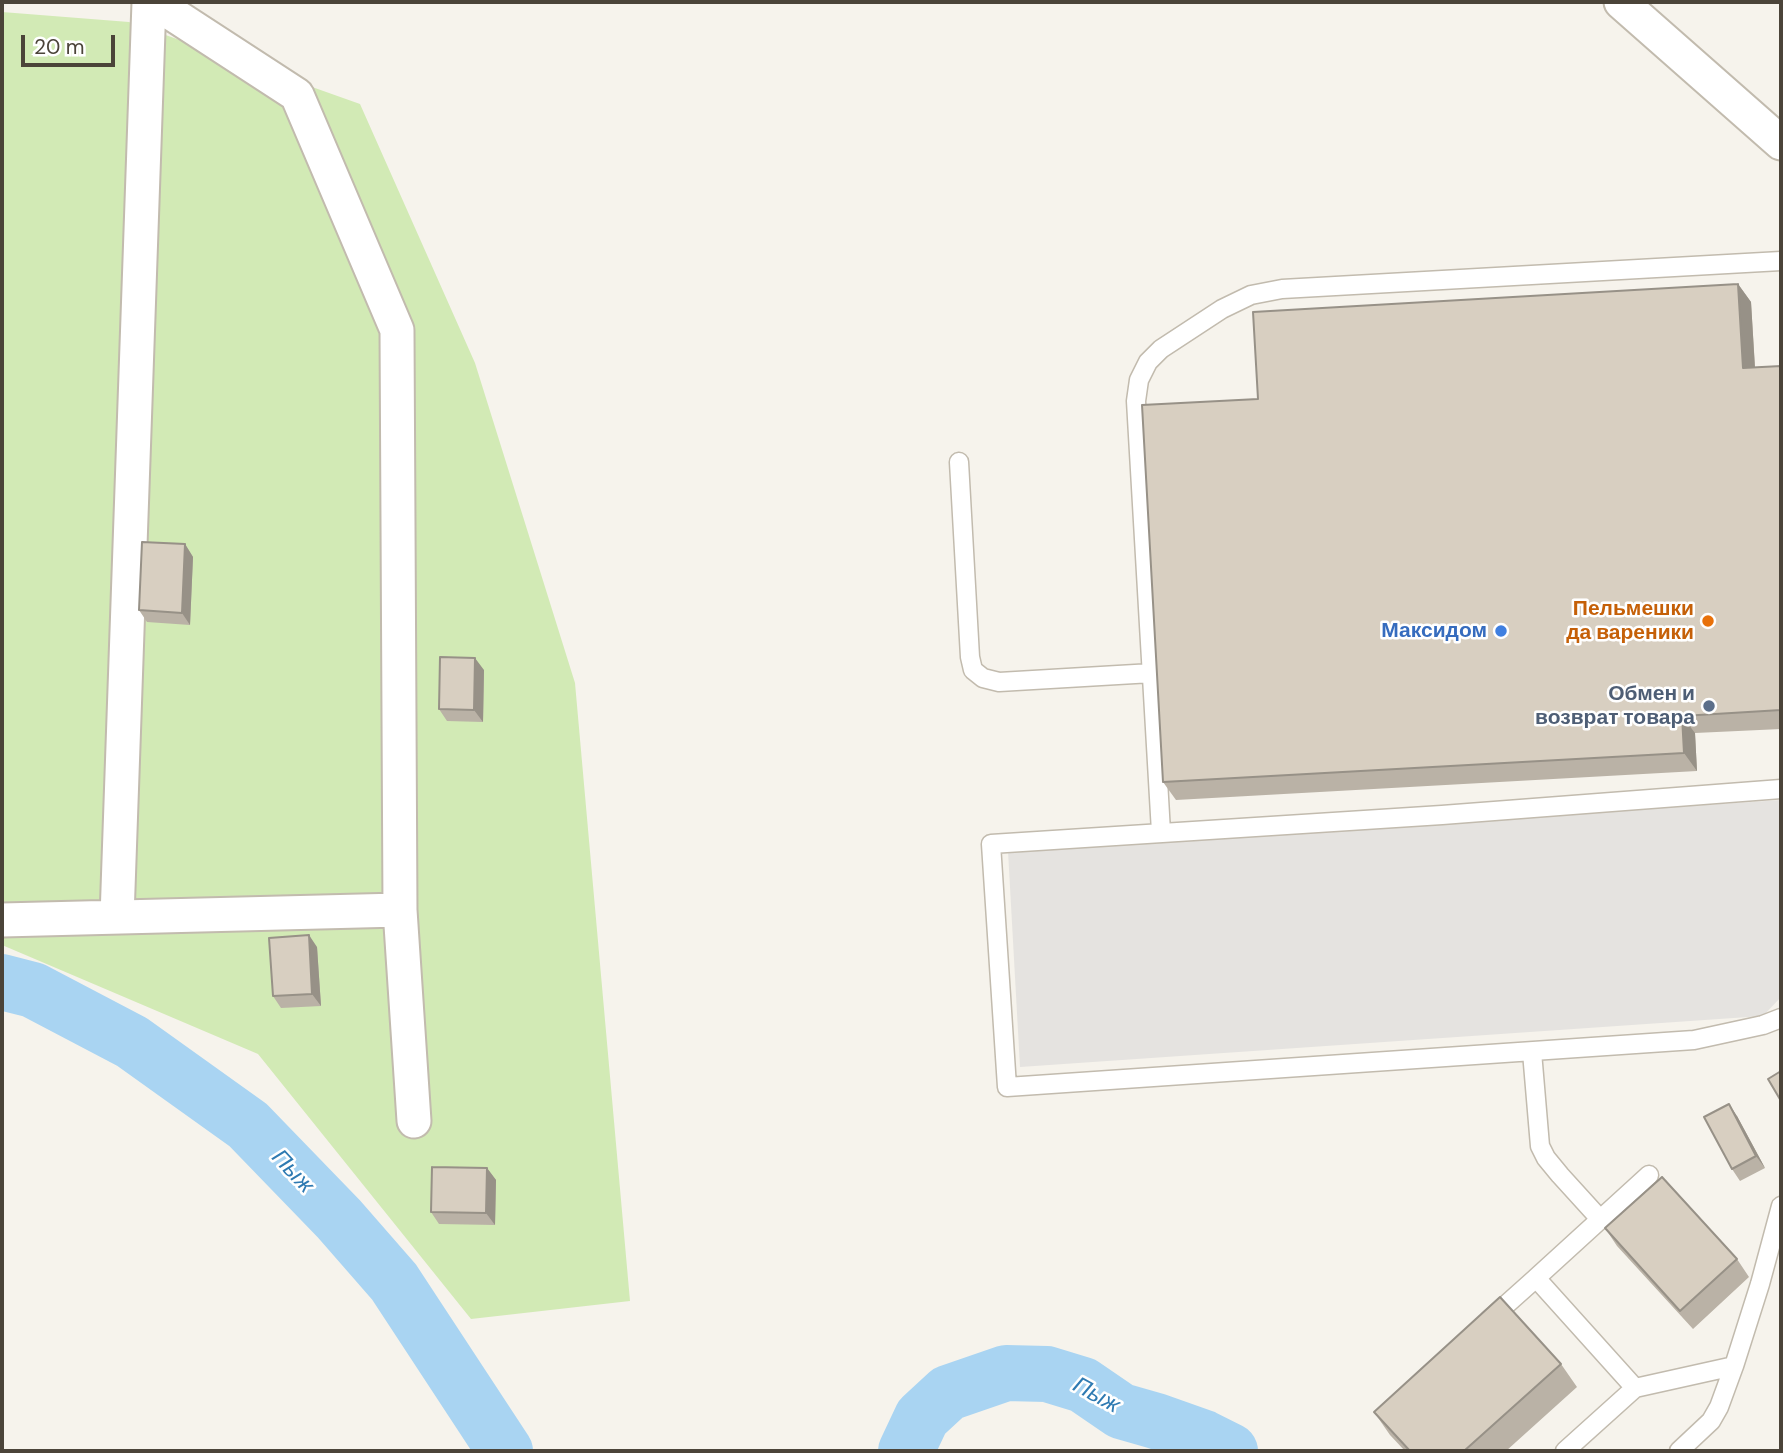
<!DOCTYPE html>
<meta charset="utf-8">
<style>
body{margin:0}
#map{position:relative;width:1783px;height:1453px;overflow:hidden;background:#f6f3ec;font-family:"DM Sans",sans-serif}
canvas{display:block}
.frame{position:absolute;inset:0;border:4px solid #4b4439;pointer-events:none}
.scale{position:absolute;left:21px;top:35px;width:94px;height:32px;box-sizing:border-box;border:4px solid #4b4439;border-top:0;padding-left:9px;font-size:21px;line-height:24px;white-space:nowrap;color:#4b4439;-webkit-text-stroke:5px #fff;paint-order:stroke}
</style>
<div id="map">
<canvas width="1783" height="1453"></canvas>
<div class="frame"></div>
<div class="scale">20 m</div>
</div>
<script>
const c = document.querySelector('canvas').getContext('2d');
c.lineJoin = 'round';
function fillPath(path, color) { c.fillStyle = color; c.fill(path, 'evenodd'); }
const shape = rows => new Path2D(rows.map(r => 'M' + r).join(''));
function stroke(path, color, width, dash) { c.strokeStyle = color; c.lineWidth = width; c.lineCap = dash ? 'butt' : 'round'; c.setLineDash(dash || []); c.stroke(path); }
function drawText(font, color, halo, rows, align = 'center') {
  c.font = font + ' "DM Sans",sans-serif'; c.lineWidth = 5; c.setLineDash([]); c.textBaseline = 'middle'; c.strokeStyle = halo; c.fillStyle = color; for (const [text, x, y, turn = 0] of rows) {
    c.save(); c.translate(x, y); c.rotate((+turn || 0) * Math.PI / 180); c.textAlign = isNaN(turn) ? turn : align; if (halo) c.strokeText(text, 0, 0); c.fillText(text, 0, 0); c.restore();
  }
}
fillPath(shape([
 [2,12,129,22,360,104,475,363,575,683,630,1301,471,1319,258,1054,2,945]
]), '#d2eab5');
fillPath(shape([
 [1781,800,1781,997,1763,1016,1020,1067,1008,851]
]), '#e5e3e0');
stroke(shape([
 [2,982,33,990,132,1042,248,1125,339,1219,394,1282,505,1451],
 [906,1451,922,1417,948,1393,1006,1373,1047,1374,1083,1385,1121,1411,1156,1421,1204,1438,1230,1451]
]), '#a9d4f2', 56);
const service = shape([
 [959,462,970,657,973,670,983,678,999,682,1152,673],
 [1781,789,1442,815,991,844,1007,1087,1694,1040,1763,1025,1781,1018],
 [1161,832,1136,401,1139,380,1148,362,1161,349,1222,309,1251,295,1282,289,1781,261],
 [1532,1052,1540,1146,1546,1158,1560,1175,1600,1219],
 [1536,1278,1649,1175],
 [1489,1320,1536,1278,1635,1388],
 [1565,1451,1635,1388,1734,1366,1760,1284,1781,1206],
 [1679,1451,1711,1421,1719,1407,1734,1366]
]);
const minor = shape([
 [154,2,297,95,397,330,400,910,414,1121],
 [1621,2,1781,143],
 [117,917,149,2],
 [2,920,400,910]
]);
stroke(service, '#c2bbae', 21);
stroke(minor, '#c2bbae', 37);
stroke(service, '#fff', 18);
stroke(minor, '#fff', 33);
fillPath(shape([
 [1738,284,1751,302,1755,367,1781,366,1781,729,1695,733,1697,771,1176,800,1163,782,1258,399],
 [185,544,193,557,190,625,147,622,139,610],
 [484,670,483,722,447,721,439,709],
 [317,947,321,1006,281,1008,273,996],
 [1737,1116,1765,1168,1740,1181,1732,1169],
 [487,1168,496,1180,495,1225,439,1224,431,1212],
 [1605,1228,1737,1259,1749,1277,1693,1329,1617,1246],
 [1561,1364,1577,1387,1506,1451,1405,1451,1390,1435,1374,1412]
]), '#bab2a6');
fillPath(shape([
 [1738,284,1751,302,1756,386,1743,368],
 [185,544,193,557,190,625,182,613],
 [475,658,484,670,483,722,474,710],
 [1682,716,1695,733,1697,771,1684,753],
 [309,935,317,947,321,1006,312,994],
 [1729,1104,1737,1116,1765,1168,1756,1156],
 [487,1168,496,1180,495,1225,486,1213]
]), '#979187');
const building = shape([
 [1738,284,1743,368,1781,366,1781,710,1682,716,1684,753,1163,782,1142,405,1258,399,1253,312,1738,284],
 [142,542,185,544,182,613,139,610,142,542],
 [440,657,475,658,474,710,439,709,440,657],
 [309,935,312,994,273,996,269,938,309,935],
 [1781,1071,1781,1101,1768,1079,1781,1071],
 [1729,1104,1756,1156,1732,1169,1704,1117,1729,1104],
 [432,1167,487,1168,486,1213,431,1212,432,1167],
 [1662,1177,1737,1259,1680,1311,1605,1228,1662,1177],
 [1500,1297,1561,1364,1464,1451,1410,1451,1374,1412,1500,1297]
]);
fillPath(building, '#d8cfc1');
stroke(building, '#979187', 2);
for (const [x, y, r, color] of [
 [1708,621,7,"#e8710a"],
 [1501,631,7,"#3f7fe0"],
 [1709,706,7,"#5c6f8a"]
]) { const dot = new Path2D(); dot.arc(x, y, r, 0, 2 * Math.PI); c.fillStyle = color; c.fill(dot); stroke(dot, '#fff', 2.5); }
drawText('bold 21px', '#c56008', '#fff', [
 ["Пельмешки",1694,609],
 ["да вареники",1694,633]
], 'right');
drawText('bold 21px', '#366cbe', '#fff', [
 ["Максидом",1487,631]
], 'right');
drawText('bold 21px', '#4e5e75', '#fff', [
 ["Обмен и",1695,694],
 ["возврат товара",1695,718]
], 'right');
drawText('italic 23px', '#2e7ab2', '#fff', [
 ["Пыж",292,1172,47],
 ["Пыж",1096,1396,29]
]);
</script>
